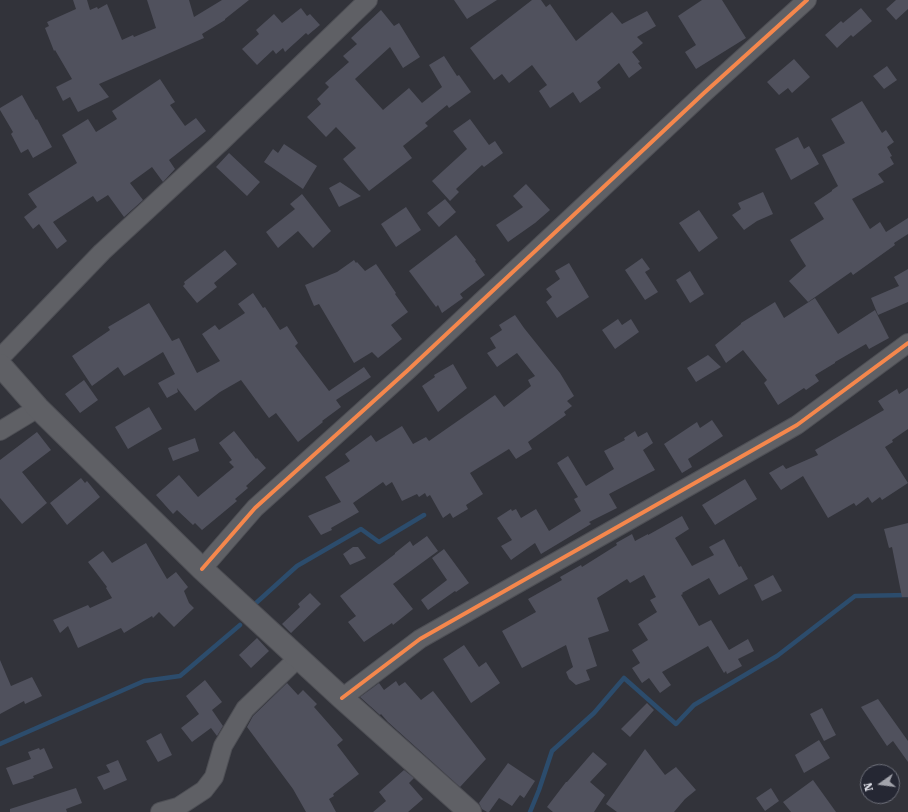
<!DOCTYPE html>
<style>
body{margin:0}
#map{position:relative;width:908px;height:812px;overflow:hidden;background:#32333a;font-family:"Roboto Serif",serif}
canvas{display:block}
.north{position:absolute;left:860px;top:764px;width:40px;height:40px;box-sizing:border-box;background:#252733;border:1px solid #6f717b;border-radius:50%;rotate:256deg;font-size:11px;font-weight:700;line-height:16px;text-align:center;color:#dedfe8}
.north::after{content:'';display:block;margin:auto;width:14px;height:18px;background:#a2a3ab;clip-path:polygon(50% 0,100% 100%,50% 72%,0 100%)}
</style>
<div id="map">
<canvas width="908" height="812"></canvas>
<div class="north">N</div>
</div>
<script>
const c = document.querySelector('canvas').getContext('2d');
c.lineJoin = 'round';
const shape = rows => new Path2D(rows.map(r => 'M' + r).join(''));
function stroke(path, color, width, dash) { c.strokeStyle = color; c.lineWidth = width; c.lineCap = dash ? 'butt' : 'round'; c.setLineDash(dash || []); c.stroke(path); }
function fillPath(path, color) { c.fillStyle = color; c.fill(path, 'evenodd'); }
stroke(shape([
 [256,603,297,566,361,529,379,542,424,515],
 [0,744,144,681,180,676,240,625],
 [530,812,539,790,552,751,594,713,624,678,676,724,694,705,777,656,855,596,908,595]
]), '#2c4c6c', 4.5);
fillPath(shape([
 [73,0,87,0,90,10,97,7,98,9,107,4,122,40,133,35,134,37,156,28,147,0,189,0,194,17,222,0,249,0,225,19,225,20,202,34,204,38,99,84,109,97,78,112,70,97,63,101,56,87,72,79,55,50,54,51,45,28,49,26,47,22,76,9],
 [454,0,497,0,467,19],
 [532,0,541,0,546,7,550,4,576,41,612,12,622,24,647,11,656,26,637,37,643,43,632,52,640,62,638,63,642,68,629,78,619,63,597,82,601,88,580,103,573,92,550,108,539,91,547,85,532,65,509,83,502,74,494,80,470,48],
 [702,0,722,0,746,38,696,69,685,52,696,45,678,16],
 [896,0,908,0,908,9,896,20,886,9],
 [301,8,307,16,310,14,320,25,308,35,306,33,285,52,283,48,276,54,273,50,257,65,242,49,259,34,256,30,274,14,282,23],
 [861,8,872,21,853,37,851,35,837,48,825,35,841,21,843,23],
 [381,10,394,26,399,23,420,57,403,68,390,47,355,79,383,110,409,88,422,103,442,87,429,65,444,56,457,76,459,75,471,92,449,108,447,105,425,123,428,126,403,146,412,158,369,191,343,159,356,148,336,127,326,137,307,117,321,104,317,99,329,87,325,83,349,62,343,56,357,44,351,38],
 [794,59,810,77,792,93,788,88,779,95,767,82],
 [887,66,897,80,884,89,873,76],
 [160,79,175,102,170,105,185,126,196,118,206,131,169,160,175,169,163,182,152,167,130,183,143,200,124,217,108,195,97,202,93,196,53,222,67,241,57,249,39,224,33,229,24,217,37,207,28,194,77,163,62,135,88,119,96,132,117,119,112,111],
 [22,95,36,120,37,119,52,147,33,158,28,149,21,153,11,134,13,132,0,110,0,108],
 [862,101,882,133,886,130,894,142,887,147,892,156,890,157,894,164,878,174,884,182,852,199,870,229,880,222,886,232,908,218,908,234,894,243,895,245,853,275,851,272,808,302,789,281,806,266,790,240,824,219,814,203,832,191,832,190,838,186,822,155,845,143,831,119],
 [470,119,489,145,495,141,503,153,484,167,482,165,456,189,459,192,450,201,432,181,467,149,453,131],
 [798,137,804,149,809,146,819,164,791,180,775,149],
 [284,144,317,166,303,189,264,162,273,149,278,153],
 [229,153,260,182,247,196,216,167],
 [340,182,361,196,339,207,329,188],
 [526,184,550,210,535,223,508,242,496,225,523,207,513,196],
 [763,192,773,214,757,221,744,230,732,215,741,209,738,203],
 [302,194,331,231,313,248,298,231,278,248,266,232,295,209,290,204],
 [445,199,456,212,439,227,427,213],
 [406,207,421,230,396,247,381,224],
 [699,210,718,238,699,252,679,223],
 [456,235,476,260,475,261,485,275,460,294,463,298,442,313,438,305,436,307,409,271],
 [225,250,237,264,214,283,217,287,197,303,183,286,185,284,184,282],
 [642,258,650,269,645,272,658,292,645,300,625,270],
 [354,260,356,263,357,262,365,271,376,264,396,293,395,294,408,312,391,325,402,339,378,358,372,352,354,363,319,304,314,306,305,285,337,272],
 [569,263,589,297,557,318,546,302,552,297,546,289,560,279,555,271],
 [908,269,908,302,878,315,871,298,899,286,894,277],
 [690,271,704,294,690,303,676,280],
 [253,293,263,308,265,307,280,330,287,326,298,343,295,346,329,391,364,367,371,377,336,400,341,407,322,421,323,422,298,442,276,413,269,418,241,380,220,392,195,411,177,388,178,392,167,398,158,383,175,374,163,352,124,376,118,367,92,386,72,356,110,330,108,327,149,303,172,341,179,338,197,373,220,361,202,334,215,325,219,330,245,313,238,304],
 [815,298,838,334,875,310,889,338,869,349,866,344,835,362,835,363,815,375,819,381,806,390,804,388,778,405,764,383,767,380,743,350,726,363,715,345,741,324,741,323,775,302,784,318],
 [515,315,524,328,560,373,574,396,567,401,572,406,564,412,566,415,528,442,532,449,516,459,509,449,470,473,483,494,466,505,468,509,453,518,450,513,443,518,430,495,427,497,425,493,419,497,417,494,402,501,392,482,386,486,383,482,353,503,359,512,331,528,332,530,321,535,308,516,341,502,325,477,350,461,345,454,371,435,376,442,402,426,413,444,426,437,429,441,495,395,504,407,531,386,528,380,535,376,517,353,497,367,487,353,496,348,490,338,502,330,499,325],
 [618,319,622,325,631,319,639,332,615,349,602,330],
 [708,355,721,367,696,382,687,368],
 [453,364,467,388,438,412,422,386,435,377,434,375],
 [84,380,98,400,80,413,65,394],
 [908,388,908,429,892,440,893,442,885,447,908,483,882,500,880,497,872,503,868,497,856,506,854,503,828,518,803,476,781,490,769,473,783,465,786,469,818,455,815,450,884,410,878,401,897,389,899,394],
 [149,407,162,429,128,449,115,427],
 [712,420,723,436,688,459,692,467,682,473,664,444,697,422,700,428],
 [234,431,256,459,257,458,266,468,246,486,248,488,235,499,237,501,202,530,195,523,193,525,177,510,173,514,156,495,179,475,198,497,234,467,229,462,232,460,219,443],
 [635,431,638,437,647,432,653,443,643,450,655,470,609,494,617,508,589,522,591,524,541,554,535,543,511,560,501,546,512,540,497,518,511,509,512,511,516,509,521,518,536,509,549,531,581,511,574,499,578,497,557,463,568,456,586,486,614,469,604,451,625,440,624,438],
 [37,432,51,450,22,472,47,503,22,524,0,498,0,460],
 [195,438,199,451,173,461,168,448],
 [81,478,85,483,87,481,100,497,67,525,50,503],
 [745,479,757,499,715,525,702,505],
 [682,516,689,529,675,538,692,566,714,555,709,547,724,539,739,567,741,566,748,579,719,595,709,578,682,593,683,594,681,595,699,626,711,620,729,650,748,639,754,651,738,659,742,666,727,674,726,671,724,673,708,646,662,672,671,685,660,693,649,678,642,683,632,668,640,663,632,650,648,640,638,624,657,612,650,600,656,597,644,575,630,583,627,579,597,598,609,631,588,638,597,666,586,670,590,680,576,685,569,679,566,672,573,667,566,645,522,668,502,631,536,612,528,599,562,580,560,577,581,565,582,567,617,545,616,543,632,534,635,541,648,534,648,535],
 [908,523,908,597,902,597,892,547,889,548,884,529],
 [427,536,438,551,393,584,413,609,393,625,392,623,364,642,348,622,356,616,340,596,395,554,395,553,410,541,413,546],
 [146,543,167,579,176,572,188,587,184,591,189,603,194,608,174,627,159,612,153,618,152,616,124,633,121,628,78,648,68,626,60,633,53,620,88,605,90,608,112,598,106,588,107,587,88,562,103,551,112,563],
 [353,547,358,547,366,558,350,565,343,554],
 [444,549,469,583,456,592,455,591,428,610,421,600,447,580,432,558],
 [773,575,782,591,762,601,754,585],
 [310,593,321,604,291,633,282,624,300,607,298,604],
 [257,638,269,651,251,668,239,655],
 [464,645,479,667,486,662,500,683,471,703,443,659],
 [0,660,11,686,32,677,42,696,25,704,24,701,0,714],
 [205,680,222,702,212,710,223,726,217,736,211,728,192,742,181,728,199,714,186,696],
 [396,681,399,686,405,682,421,700,433,691,486,759,460,787,388,722,381,714,380,715,360,697,379,683,384,690],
 [287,683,298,695,303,690,317,704,314,707,343,740,337,745,359,774,333,794,334,796,329,799,336,812,306,812,293,789,247,727,253,716],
 [878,699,908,741,908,762,893,741,887,746,861,707],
 [647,703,654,710,630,737,621,729],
 [822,708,836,735,824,741,810,714],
 [161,733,172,755,158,762,146,741],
 [819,740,830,758,804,773,795,755],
 [39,748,40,750,44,748,53,768,33,776,34,778,13,785,6,768,31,759,28,752],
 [645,749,665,775,676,767,696,790,685,799,674,812,617,812,606,804],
 [593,752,607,764,590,782,605,795,594,812,553,812,547,807,566,782,567,782],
 [118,760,127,780,104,790,97,777,110,772,106,765],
 [508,763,535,781,524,798,520,795,512,806,499,798,489,812,487,812,482,809,479,803],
 [404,770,414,778,409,783,423,799,408,812,373,812,386,801,379,792],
 [813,780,836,812,791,812,783,802],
 [76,788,82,803,66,809,67,812,10,812,10,809],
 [771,788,779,801,765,811,756,798]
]), '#50515d');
const minor = shape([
 [0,358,102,252,219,144,368,0],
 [0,431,38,408],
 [202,569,255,508,407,371,704,93,807,0],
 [342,698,420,639,797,425,908,343],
 [160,812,178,807,204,790,214,777,223,746,245,709,298,658]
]);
const tertiary = shape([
 [0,365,38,408,202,569,342,698,470,812]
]);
stroke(minor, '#4e4f55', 20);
stroke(tertiary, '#4e4f55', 24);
stroke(minor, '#5f6065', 18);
stroke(tertiary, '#5f6065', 22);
stroke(shape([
 [202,569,255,508,407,371,704,93,807,0],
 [342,698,420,639,797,425,908,343]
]), '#f5874c', 4);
</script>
